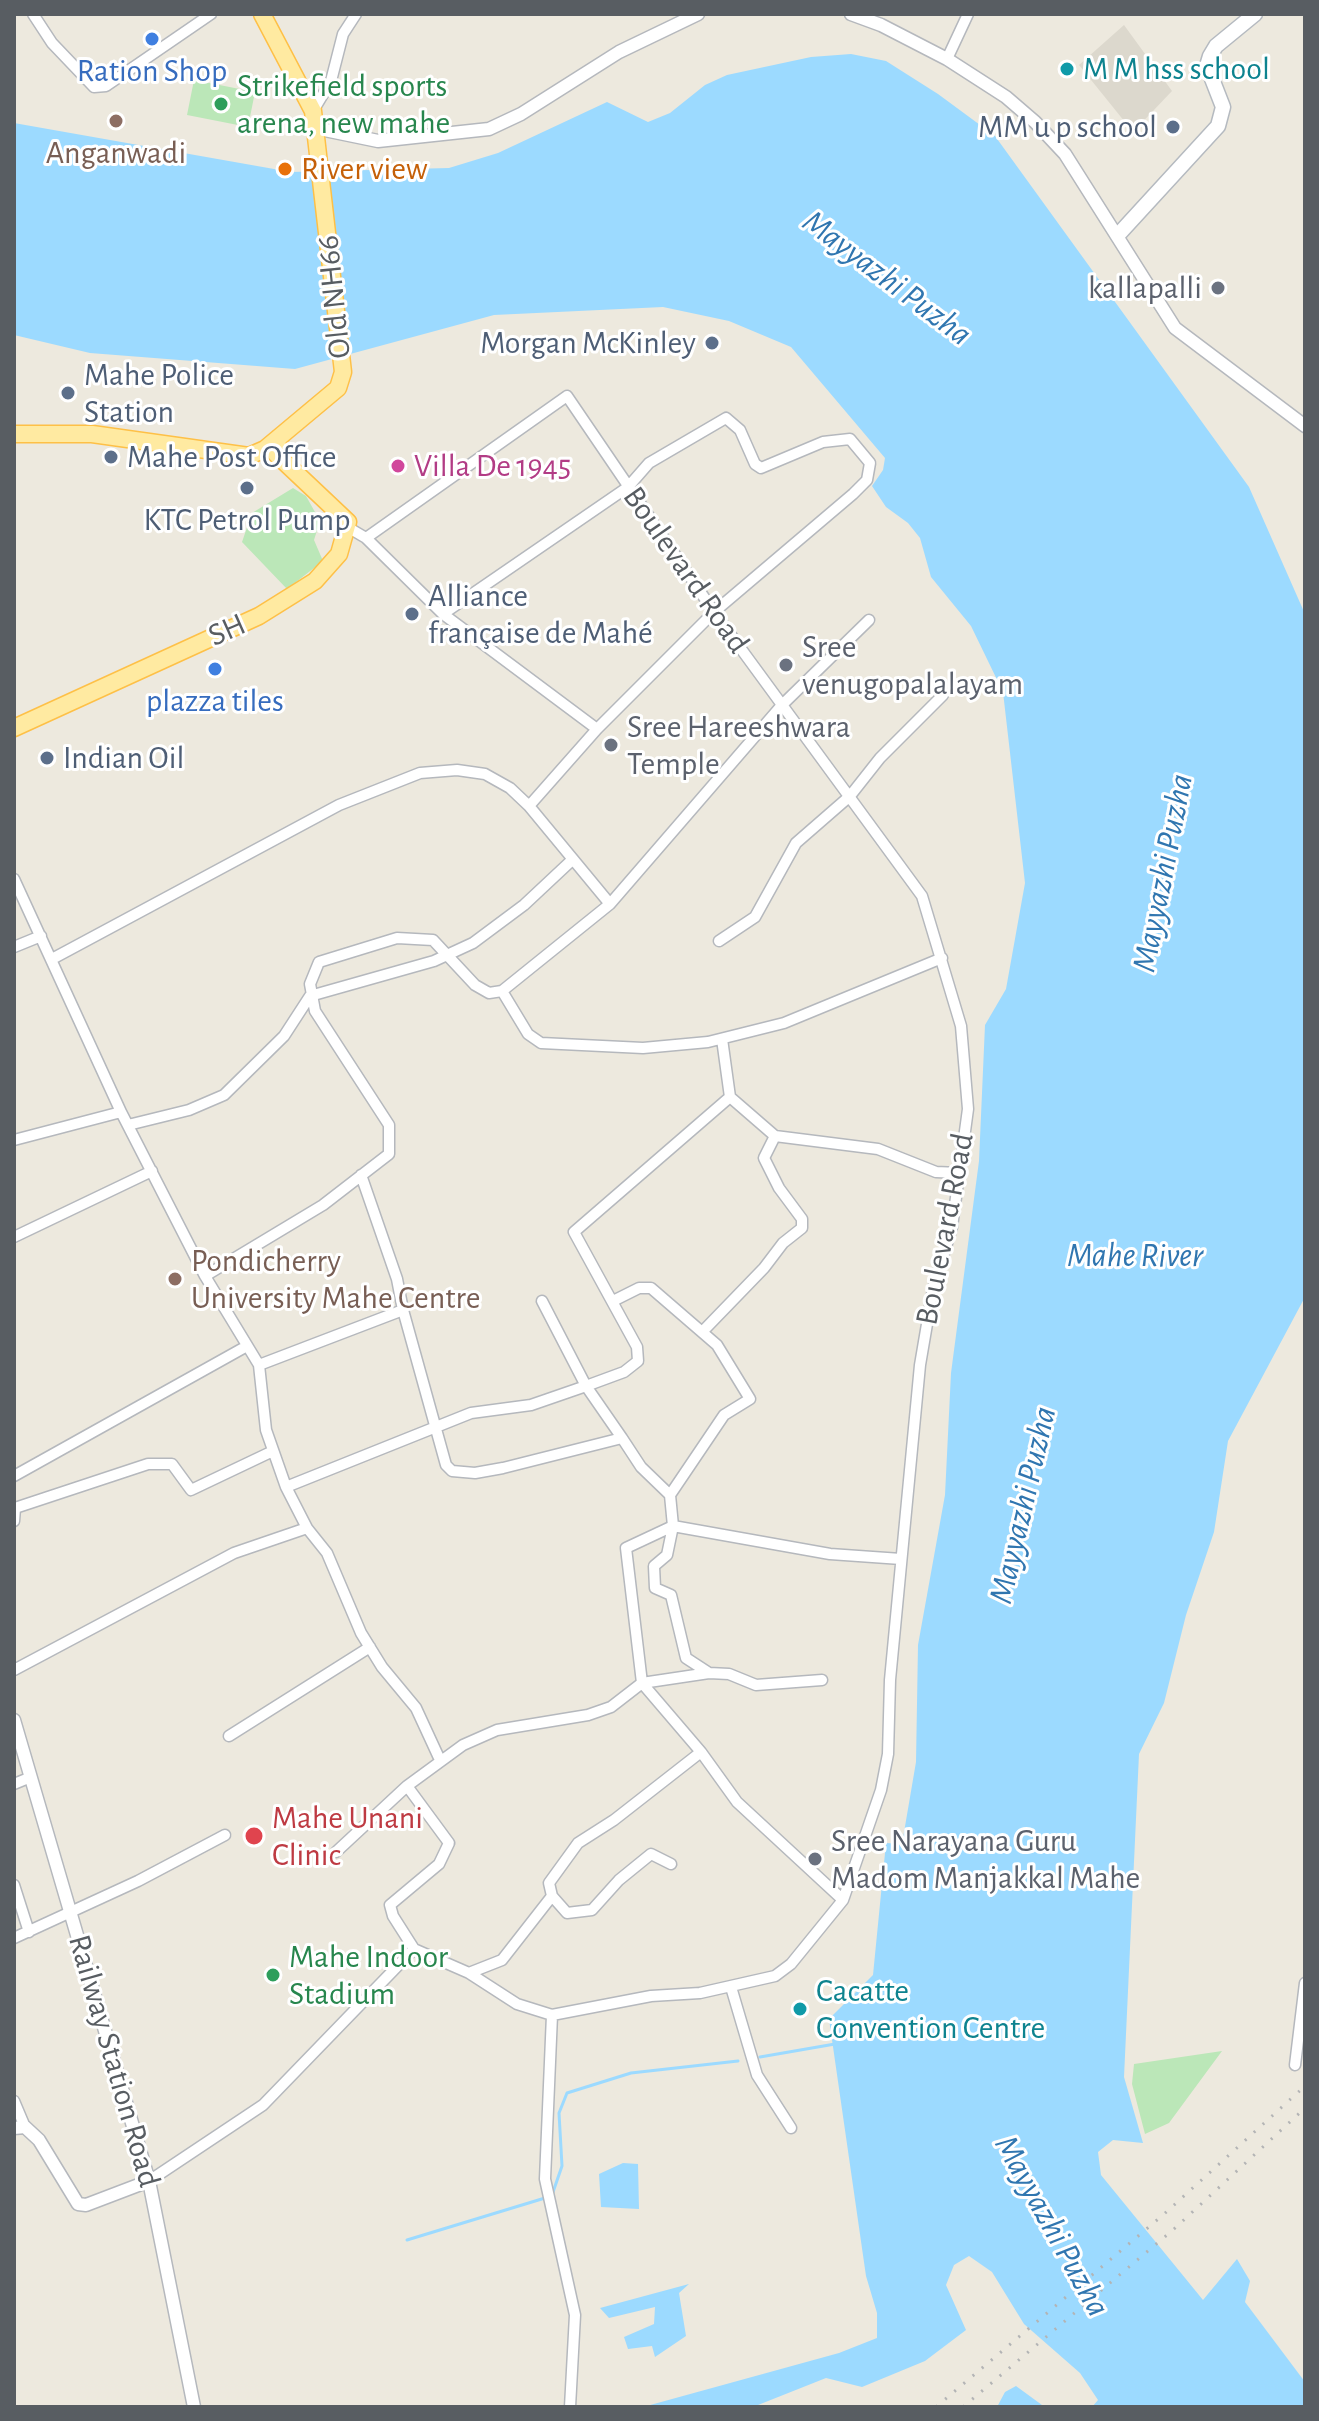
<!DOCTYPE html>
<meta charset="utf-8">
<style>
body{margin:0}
#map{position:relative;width:1319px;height:2421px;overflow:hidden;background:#ede9de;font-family:"Alegreya Sans",sans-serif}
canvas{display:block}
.frame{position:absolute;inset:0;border:16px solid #585d62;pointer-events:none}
</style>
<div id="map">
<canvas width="1319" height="2421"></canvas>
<div class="frame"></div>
</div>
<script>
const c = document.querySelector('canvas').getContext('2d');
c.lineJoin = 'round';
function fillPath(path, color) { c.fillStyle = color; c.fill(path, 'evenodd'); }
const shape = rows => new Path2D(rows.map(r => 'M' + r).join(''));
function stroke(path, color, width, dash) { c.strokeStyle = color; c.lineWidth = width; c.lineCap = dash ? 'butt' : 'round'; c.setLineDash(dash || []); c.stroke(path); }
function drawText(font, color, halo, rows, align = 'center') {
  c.font = font + ' "Alegreya Sans",sans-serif'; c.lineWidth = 6; c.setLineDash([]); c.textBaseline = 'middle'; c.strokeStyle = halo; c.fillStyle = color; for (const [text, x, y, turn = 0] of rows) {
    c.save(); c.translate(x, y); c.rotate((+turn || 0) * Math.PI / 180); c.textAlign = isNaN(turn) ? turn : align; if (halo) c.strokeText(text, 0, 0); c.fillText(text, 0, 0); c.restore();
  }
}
fillPath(shape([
 [1124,25,1172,91,1133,132,1079,65]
]), '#dcd8cd');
fillPath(shape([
 [194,80,255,92,248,127,187,115],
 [293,488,306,496,320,521,314,540,323,561,287,589,242,542,252,513],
 [1222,2051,1169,2123,1145,2134,1132,2084,1134,2064]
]), '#bbe7b8');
fillPath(shape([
 [851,54,886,61,938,94,995,136,1249,487,1305,614,1305,1297,1228,1441,1214,1532,1186,1615,1164,1703,1139,1754,1124,2077,1143,2143,1113,2140,1098,2152,1101,2175,1203,2300,1237,2259,1250,2281,1245,2302,1305,2382,1305,2407,1092,2407,1098,2400,1080,2373,1024,2324,992,2272,969,2256,954,2265,946,2285,966,2330,925,2361,862,2387,826,2378,753,2407,643,2407,839,2353,877,2338,877,2313,866,2276,829,2019,873,1975,886,1843,902,1844,916,1762,918,1645,945,1495,951,1373,979,1161,985,1025,1006,989,1025,883,1003,692,971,626,931,577,920,538,908,523,886,507,872,486,883,470,885,458,791,347,729,321,663,307,494,315,295,369,90,353,14,335,14,123,291,172,449,168,498,153,607,102,648,122,670,113,705,85,727,75,811,57],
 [623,2163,638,2164,639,2209,601,2207,599,2174],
 [689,2284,679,2293,686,2336,655,2357,652,2346,628,2349,624,2337,654,2324,655,2307,609,2318,600,2308],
 [1016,2386,1042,2405,1045,2407,997,2407,1005,2392]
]), '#9cdaff');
stroke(shape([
 [760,2057,835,2044],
 [552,2195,562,2166,559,2113,567,2093,631,2073,738,2061],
 [407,2240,545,2198]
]), '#9cdaff', 3);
const minor = shape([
 [33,14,52,43,94,87,106,86,211,14],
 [947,59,968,14],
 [313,111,331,81,343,34,356,14],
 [349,528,366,538,443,614,597,729],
 [443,614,628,487,649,463,726,418,740,430,755,464,761,468,823,442,850,439,870,463,867,480,853,494,714,612,597,729,529,806],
 [869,620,782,705,610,904,502,991,528,1034,541,1043,643,1048,708,1042,784,1023,942,958],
 [14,879,121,1112,14,1140],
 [719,941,755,917,796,843,850,796,880,758,943,695],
 [14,947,41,936],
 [52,959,339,805,420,773,457,770,485,774,510,788,529,806,610,904],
 [722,1039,730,1097,775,1136,878,1149,936,1172,959,1173],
 [121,1112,205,1276,259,1365,403,1310,446,1465,452,1471,475,1473,503,1468,622,1438,641,1467,670,1495],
 [128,1125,189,1110,224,1095,284,1036,310,996,434,961,473,943,524,905,571,861],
 [361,1175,397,1279,403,1310],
 [14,1237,152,1171],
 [205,1276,323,1205,389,1154,389,1125,315,1011,310,984,319,962,397,938,433,940,475,985,489,993,502,991],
 [613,1301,639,1288,651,1288,717,1345,750,1399,724,1415,670,1495,673,1526,667,1555,654,1566,655,1588,671,1595,686,1658,709,1673,729,1674,756,1685,822,1680],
 [704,1330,764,1268,783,1243,802,1228,802,1219,779,1188,764,1158,775,1136],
 [259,1365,266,1430,286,1487],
 [622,1438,586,1386,624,1372,638,1361,637,1347,574,1232,730,1097],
 [14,1476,247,1346],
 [14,1521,15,1508,148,1464,172,1464,191,1490,273,1451],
 [14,1670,234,1553,307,1528],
 [229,1736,370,1647],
 [701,1752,642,1683,626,1548,673,1526,830,1554,901,1559],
 [440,1760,416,1708,382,1667,361,1633,327,1553,307,1528,286,1487,471,1413,531,1405,586,1386,542,1301],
 [14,1784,31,1777],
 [407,1786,449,1843,439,1864,390,1905,393,1916,414,1949],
 [336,1852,407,1786,463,1745,497,1730,588,1715,611,1707,642,1683,709,1673],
 [14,1885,29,1932],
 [552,1896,549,1883,578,1843,614,1820,701,1752,737,1802,843,1900],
 [14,1938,138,1881,225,1835],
 [469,1973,502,1960,552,1896,567,1913,592,1910,619,1880,651,1854,671,1864],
 [731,1987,757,2075,791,2128],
 [552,2015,545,2179,575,2315,570,2407],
 [1295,2065,1305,1983],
 [14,2101,25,2127],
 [149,2181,263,2105,414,1949,469,1973,517,2004,552,2015,651,1996,700,1993,775,1976,791,1964,843,1900,881,1790,888,1754,890,1680,920,1365,933,1289,952,1227,968,1109,961,1026,922,896,714,612,567,396,366,538]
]);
const tertiary = shape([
 [851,14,881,25,947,59,1006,97,1035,122,1065,154,1175,328,1305,426],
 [315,128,378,141,489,129,521,114,619,52,698,14],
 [14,1720,149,2181,194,2407],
 [14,2128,25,2127,39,2140,78,2204,86,2205,149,2181]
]);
const secondary = shape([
 [1118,235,1218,126,1223,107,1207,66,1210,56,1216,46,1255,14]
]);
const primary = shape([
 [14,434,92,434,249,456,265,449,338,388,343,372,313,111,262,14],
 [14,728,259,616,315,581,339,554,348,522,276,454,278,438]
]);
stroke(minor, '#b5b8bd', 13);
stroke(tertiary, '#b5b8bd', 15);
stroke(secondary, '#b5bac0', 17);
stroke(primary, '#fec047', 19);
stroke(minor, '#fff', 10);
stroke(tertiary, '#fff', 12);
stroke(secondary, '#fff', 14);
stroke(primary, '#ffeaa1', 16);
stroke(shape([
 [936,2407,1163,2215,1305,2086],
 [963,2407,1174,2229,1305,2108]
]), '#b3b4b5', 3, [2, 10]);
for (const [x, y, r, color] of [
 [152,39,8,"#3f7fe0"],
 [1067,69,8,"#0f9aa8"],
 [221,104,8,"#2e9e5b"],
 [116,121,8,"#8d6e63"],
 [1173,127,8,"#5c6f8a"],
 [285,169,8,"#e8710a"],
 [1218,288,8,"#6b7280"],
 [712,343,8,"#5c6f8a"],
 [68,393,8,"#5c6f8a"],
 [111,457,8,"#5c6f8a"],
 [398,466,8,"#d1479c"],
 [247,488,8,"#5c6f8a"],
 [412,614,8,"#5c6f8a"],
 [786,665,8,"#6b7280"],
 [215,669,8,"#3f7fe0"],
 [611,745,8,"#6b7280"],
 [47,758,8,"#5c6f8a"],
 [175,1279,8,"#8d6e63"],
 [254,1836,10,"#e0444e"],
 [815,1859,8,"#6b7280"],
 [273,1975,8,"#2e9e5b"],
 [800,2009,8,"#0f9aa8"]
]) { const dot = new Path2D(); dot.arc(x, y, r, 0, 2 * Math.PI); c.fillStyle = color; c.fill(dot); stroke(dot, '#fff', 3); }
drawText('32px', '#0d838f', '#fff', [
 ["M M hss school",1083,69],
 ["Cacatte",816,1991],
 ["Convention Centre",816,2028]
], 'left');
drawText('32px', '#366cbe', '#fff', [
 ["Ration Shop",152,71],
 ["plazza tiles",215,701]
]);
drawText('32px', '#27864d', '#fff', [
 ["Strikefield sports",237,86],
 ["arena, new mahe",237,123],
 ["Mahe Indoor",289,1957],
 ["Stadium",289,1994]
], 'left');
drawText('32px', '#4e5e75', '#fff', [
 ["MM u p school",1157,127,"right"],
 ["Morgan McKinley",696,343,"right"],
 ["Mahe Police",84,375],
 ["Station",84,412],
 ["Mahe Post Office",127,457],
 ["KTC Petrol Pump",247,520,"center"],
 ["Alliance",428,596],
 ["française de Mahé",428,633],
 ["Indian Oil",63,758]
], 'left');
drawText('32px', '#785e54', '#fff', [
 ["Anganwadi",116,153],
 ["Pondicherry",191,1261,"left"],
 ["University Mahe Centre",191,1298,"left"]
]);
drawText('32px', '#c56008', '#fff', [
 ["River view",301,169]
], 'left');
drawText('32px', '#5b616d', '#fff', [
 ["kallapalli",1202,288,"right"],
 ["Sree",802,647],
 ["venugopalalayam",802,684],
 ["Sree Hareeshwara",627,727],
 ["Temple",627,764],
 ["Sree Narayana Guru",831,1841],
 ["Madom Manjakkal Mahe",831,1878]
], 'left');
drawText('32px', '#585d62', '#fff', [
 ["Old NH66",334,297,-96],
 ["Boulevard Road",686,570,55],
 ["SH",227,630,-24],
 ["Boulevard Road",945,1229,-79],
 ["Railway Station Road",114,2061,74]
]);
drawText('32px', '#b23c85', '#fff', [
 ["Villa De 1945",414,466]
], 'left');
drawText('32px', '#be3a42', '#fff', [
 ["Mahe Unani",272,1818],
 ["Clinic",272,1855]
], 'left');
drawText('italic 34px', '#3076b0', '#fff', [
 ["Mayyazhi Puzha",887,278,37],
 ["Mayyazhi Puzha",1163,873,-79],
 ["Mahe River",1135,1256],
 ["Mayyazhi Puzha",1023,1505,-77],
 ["Mayyazhi Puzha",1052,2226,61]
]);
</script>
